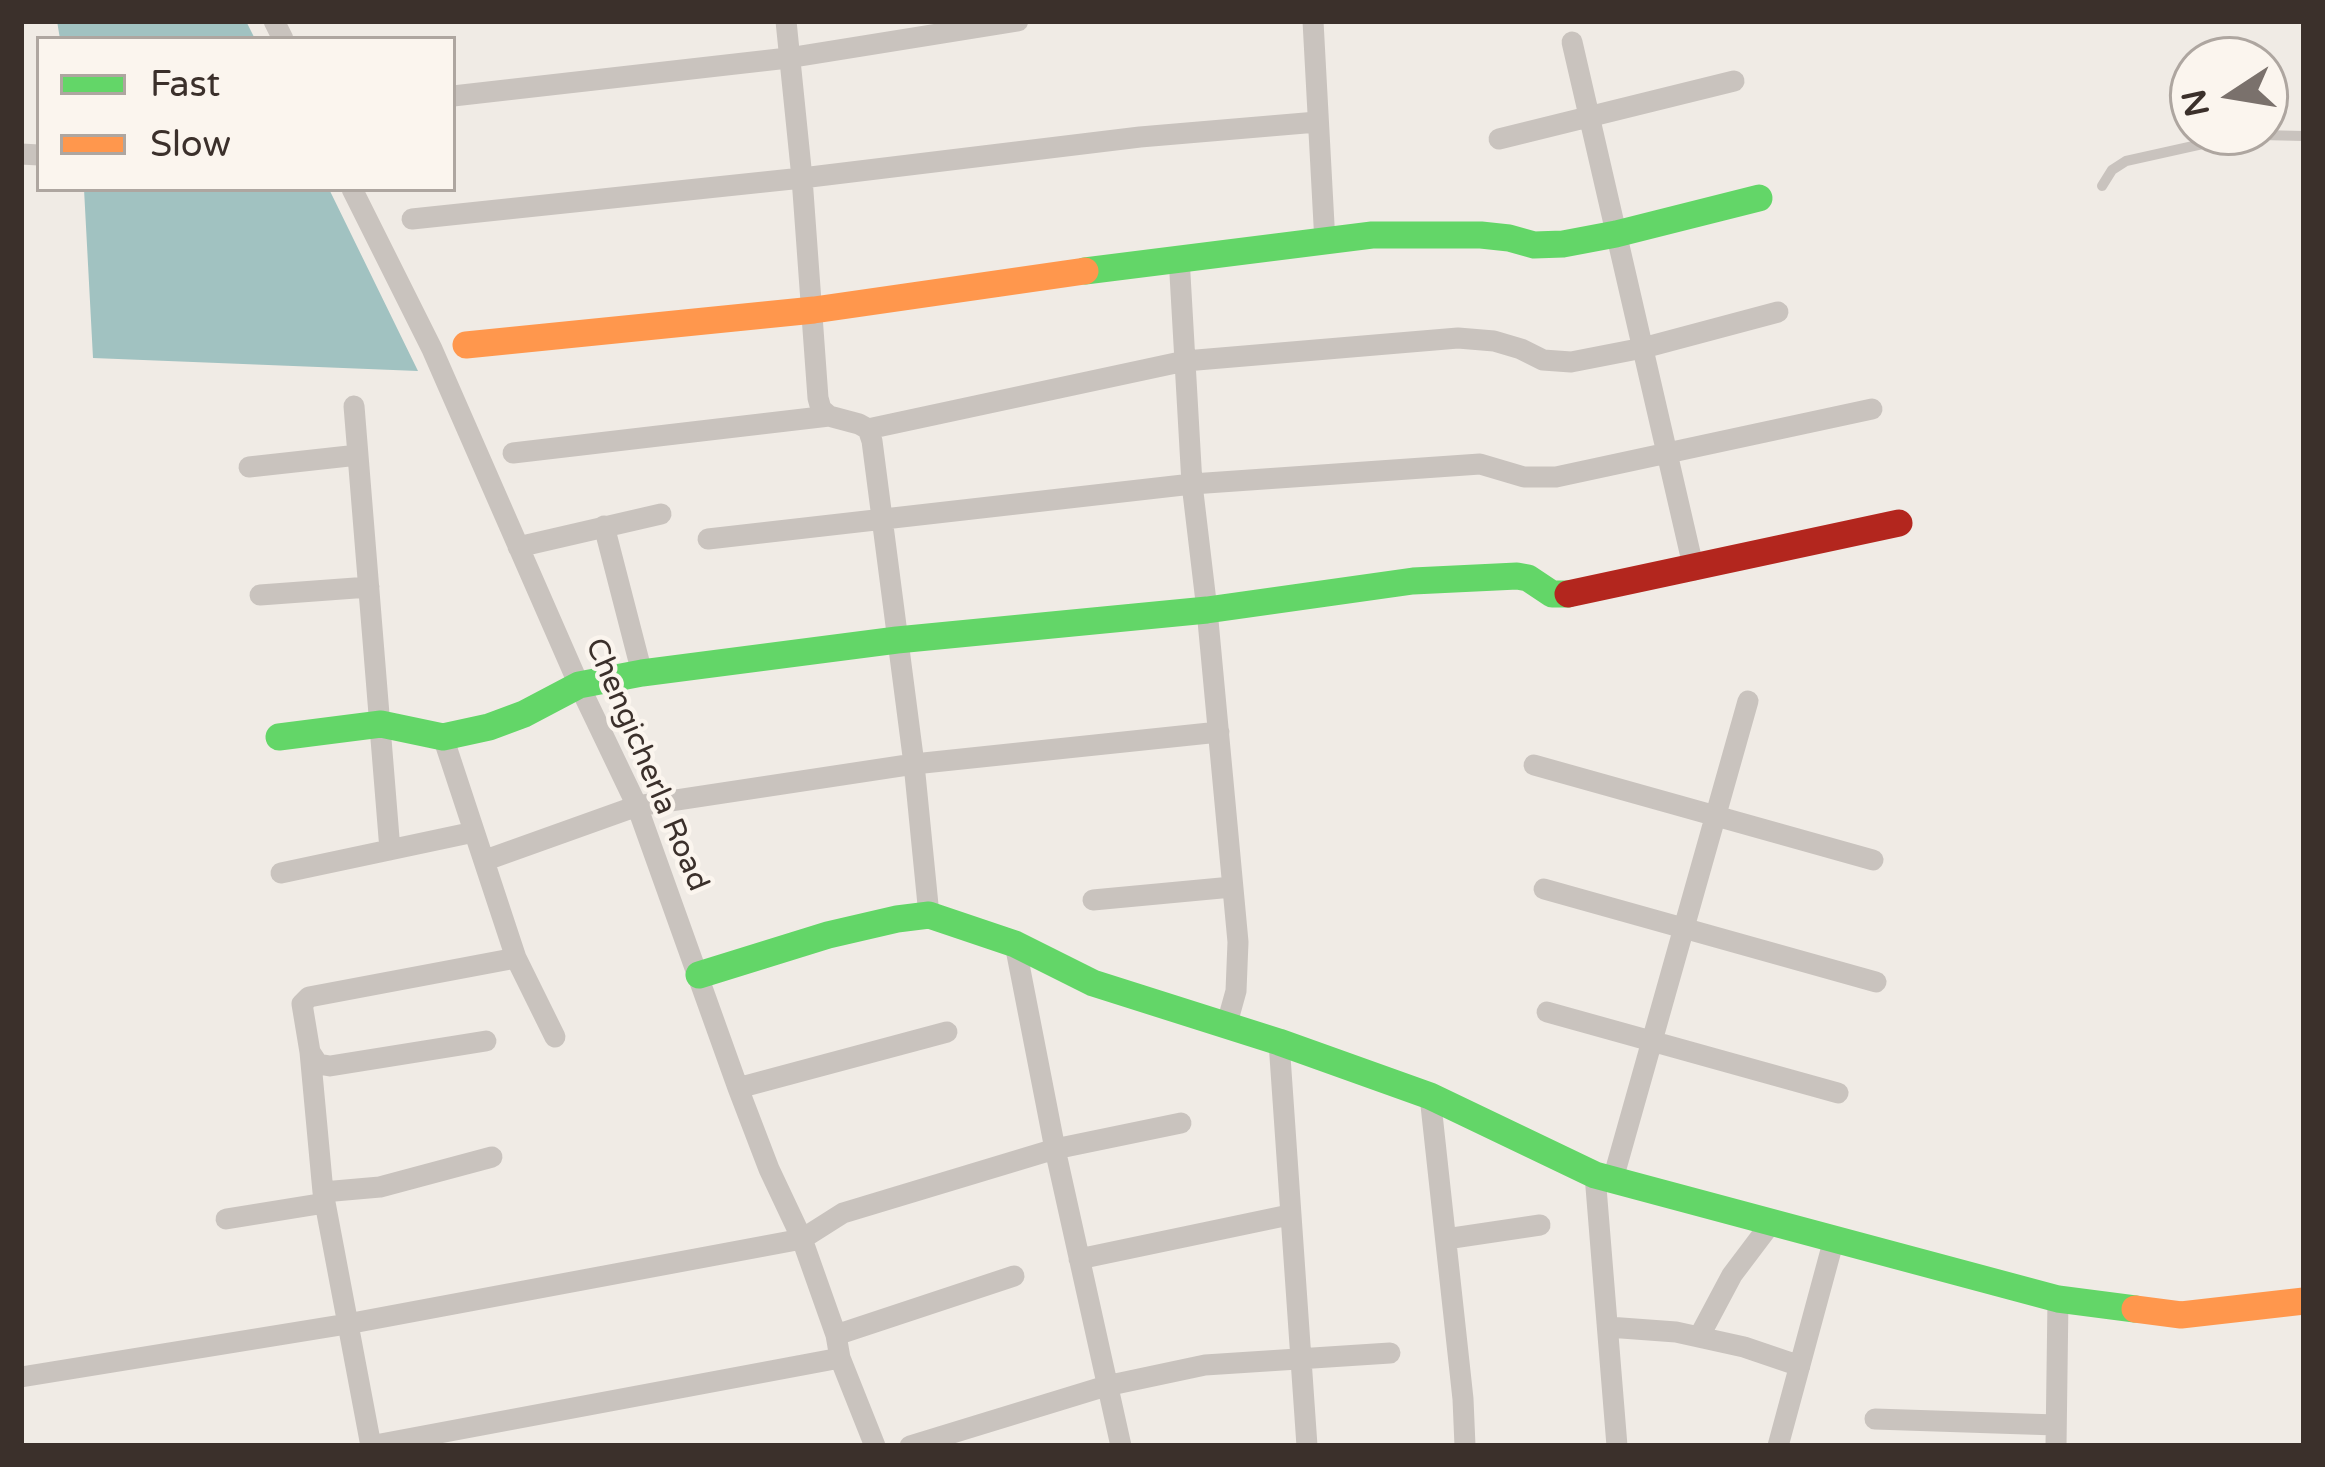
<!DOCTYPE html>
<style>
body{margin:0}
#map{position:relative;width:2325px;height:1467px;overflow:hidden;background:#f0ebe5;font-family:"Varela Round",sans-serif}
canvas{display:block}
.frame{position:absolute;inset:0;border:24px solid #3b302b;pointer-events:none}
.legend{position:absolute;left:36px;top:36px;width:420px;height:156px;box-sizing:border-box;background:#fbf5ee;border:3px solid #aea6a0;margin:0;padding:15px 21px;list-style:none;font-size:36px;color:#3b302b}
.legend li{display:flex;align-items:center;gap:24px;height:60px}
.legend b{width:60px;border:3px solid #aea6a0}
.north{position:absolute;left:2169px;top:36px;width:120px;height:120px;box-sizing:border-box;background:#fbf5ee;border:3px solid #aea6a0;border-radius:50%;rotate:258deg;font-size:33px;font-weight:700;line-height:48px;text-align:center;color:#3b302b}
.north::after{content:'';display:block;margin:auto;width:42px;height:54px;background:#7a716c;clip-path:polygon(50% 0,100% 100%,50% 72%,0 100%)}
</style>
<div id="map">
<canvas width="2325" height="1467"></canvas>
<div class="frame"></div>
<ul class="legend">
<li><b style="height:15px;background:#63d668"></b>Fast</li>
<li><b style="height:15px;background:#ff974d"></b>Slow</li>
</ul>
<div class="north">N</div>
</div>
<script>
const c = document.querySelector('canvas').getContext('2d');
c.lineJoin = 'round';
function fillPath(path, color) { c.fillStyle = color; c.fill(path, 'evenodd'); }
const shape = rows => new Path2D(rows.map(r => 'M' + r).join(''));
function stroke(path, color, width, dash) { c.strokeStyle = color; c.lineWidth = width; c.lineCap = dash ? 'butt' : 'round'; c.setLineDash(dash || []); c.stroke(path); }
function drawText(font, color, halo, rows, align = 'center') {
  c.font = font + ' "Varela Round",sans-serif'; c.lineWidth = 9; c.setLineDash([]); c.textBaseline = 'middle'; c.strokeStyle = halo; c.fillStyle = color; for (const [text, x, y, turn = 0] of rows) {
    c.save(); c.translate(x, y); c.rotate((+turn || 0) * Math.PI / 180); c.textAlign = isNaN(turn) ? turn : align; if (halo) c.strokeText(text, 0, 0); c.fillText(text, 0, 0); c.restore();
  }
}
fillPath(shape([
 [57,21,246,21,255,39,60,39],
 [84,189,329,189,418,371,93,358]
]), '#a1c2c1');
stroke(shape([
 [2102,186,2112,170,2126,161,2225,139,2261,135,2304,136]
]), '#c9c3be', 10);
stroke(shape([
 [274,21,283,39],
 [786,21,802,178,818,398,821,409,829,416,859,424,868,429,872,441,914,764,929,915],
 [1313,21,1325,243],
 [1572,42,1694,570],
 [453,96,788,58,1018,21],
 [1499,139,1734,81],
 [21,154,39,155],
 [352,189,432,349,579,685,637,806,738,1088,769,1169,802,1239,836,1335,840,1358,875,1446],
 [412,219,802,178,1140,137,1317,122],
 [1179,257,1192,484,1207,610,1238,942,1236,991,1226,1027],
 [354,406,390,850],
 [868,429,1185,361,1458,338,1494,341,1521,349,1543,360,1571,362,1643,348,1778,312],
 [513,453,829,416],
 [249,467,358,455],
 [604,526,642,673],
 [708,539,1192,484,1480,464,1524,477,1556,477,1872,409],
 [518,547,661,514],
 [260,595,369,587],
 [443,737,516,958,555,1037],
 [1534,765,1873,860],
 [486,860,637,806,914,764,1219,732],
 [281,873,474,832],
 [1544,889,1876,982],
 [1093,900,1232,887],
 [1015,944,1055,1149,1121,1446],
 [1547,1012,1838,1093],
 [486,1041,330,1066,318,1064,310,1052,302,1004,309,997,516,958],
 [1279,1042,1307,1446],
 [310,1052,323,1192],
 [738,1088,947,1032],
 [1430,1096,1463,1399,1465,1446],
 [1595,1175,1617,1446],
 [1613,1179,1748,701],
 [226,1219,325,1203],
 [1446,1239,1540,1225],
 [1079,1259,1289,1215],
 [1608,1327,1676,1332,1744,1347,1800,1366],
 [836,1335,1014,1276],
 [1699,1337,1732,1275,1772,1222],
 [21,1377,347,1324,802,1239,843,1213,1055,1149,1181,1123],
 [1875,1419,2056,1425],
 [370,1446,840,1358],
 [371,1446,323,1192,380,1187,492,1157],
 [910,1446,1106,1386,1205,1365,1390,1353],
 [1778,1446,1834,1239],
 [2056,1446,2058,1299]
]), '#c9c3be', 21);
stroke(shape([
 [1085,271,1372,235,1481,235,1509,238,1534,245,1563,244,1616,234,1759,198],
 [279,737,381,724,443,737,489,727,524,714,579,685,642,673,897,640,1207,610,1413,581,1517,576,1528,578,1552,594,1568,594],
 [699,975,828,935,897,919,929,915,1015,944,1093,983,1279,1042,1430,1096,1595,1175,2058,1299,2135,1309]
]), '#63d668', 27);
stroke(shape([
 [466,345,814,310,1085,271],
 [2135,1309,2181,1315,2304,1301]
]), '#ff974d', 27);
stroke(shape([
 [1568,594,1899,523]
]), '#b3261e', 27);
drawText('30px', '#3b302b', '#fbf5ee', [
 ["Chengicherla Road",646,765,67]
]);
</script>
